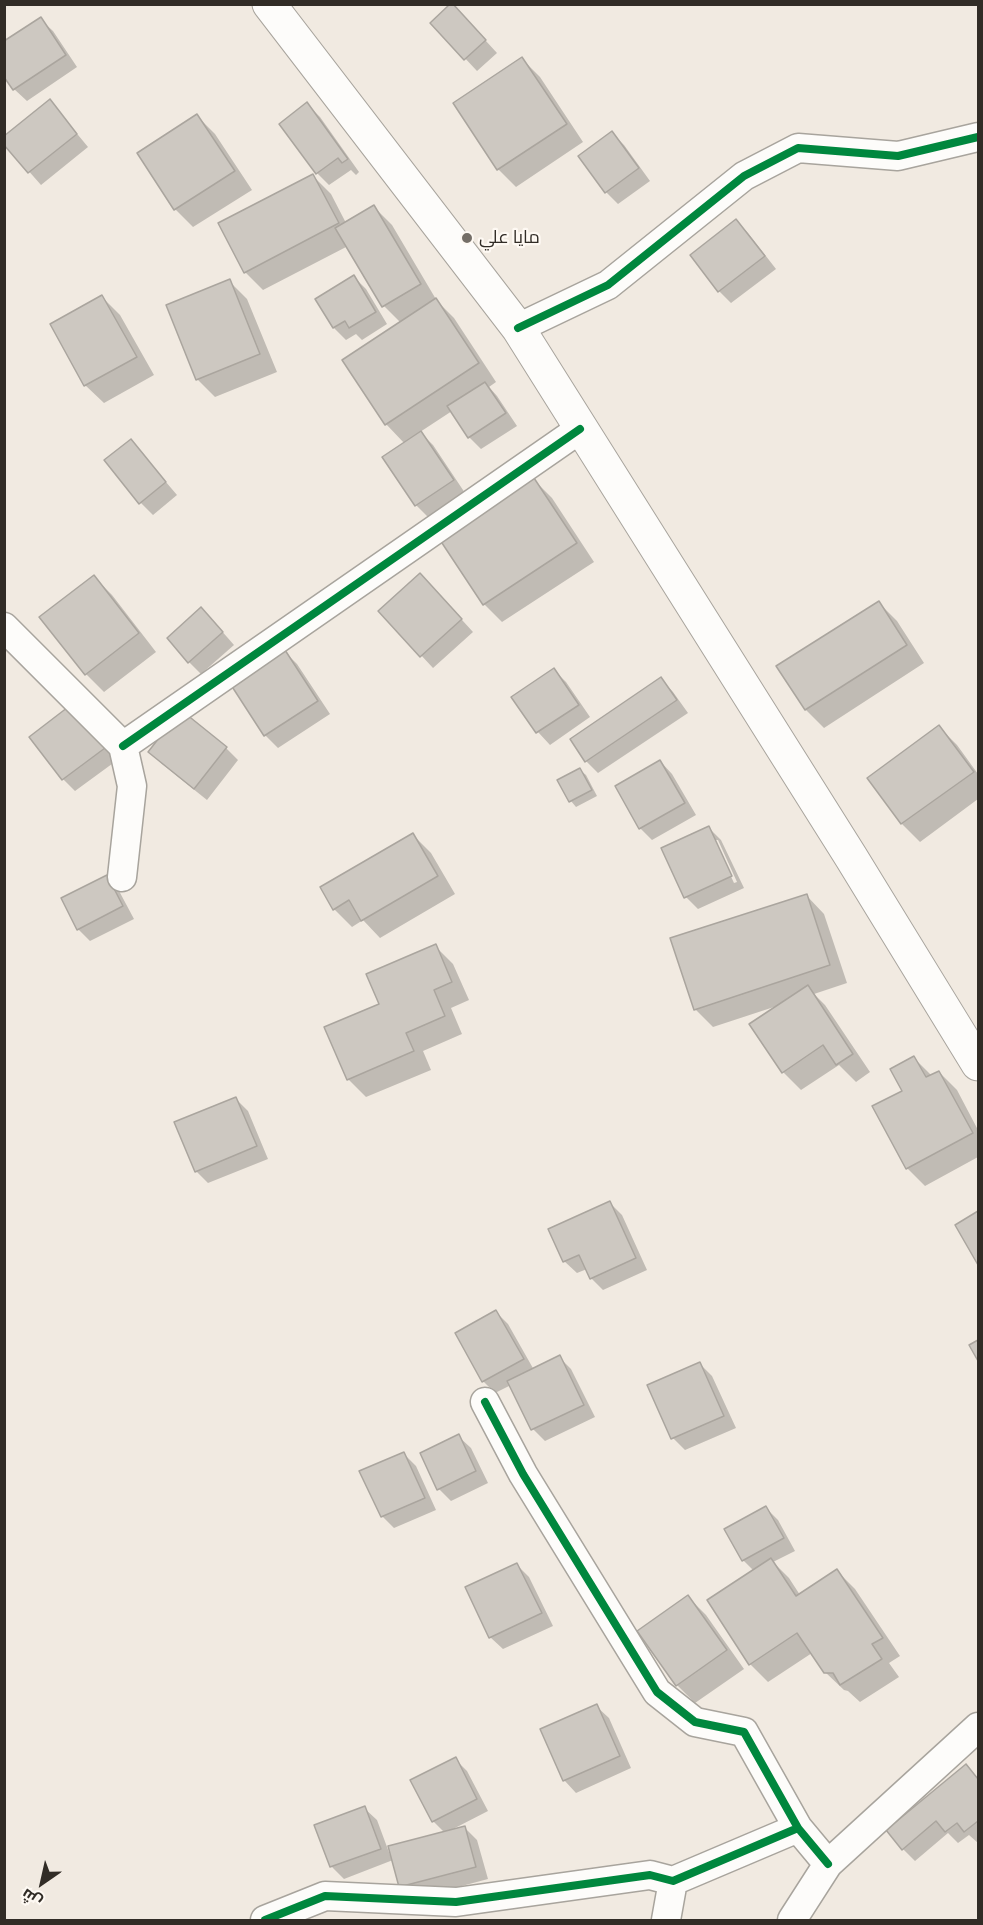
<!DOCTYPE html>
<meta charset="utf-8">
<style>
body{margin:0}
#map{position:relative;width:983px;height:1925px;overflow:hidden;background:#f1eae1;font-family:"Fira Sans Condensed",Cairo,sans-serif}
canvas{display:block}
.frame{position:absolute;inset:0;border:6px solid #312c26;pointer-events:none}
.north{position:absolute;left:12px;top:1853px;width:60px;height:60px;-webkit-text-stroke:4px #fef9f3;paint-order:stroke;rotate:214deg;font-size:16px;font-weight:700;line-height:24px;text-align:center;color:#312c26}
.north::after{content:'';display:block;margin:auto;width:21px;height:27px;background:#312c26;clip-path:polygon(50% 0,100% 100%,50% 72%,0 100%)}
</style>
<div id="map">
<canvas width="983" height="1925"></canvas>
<div class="frame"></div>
<div class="north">ش</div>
</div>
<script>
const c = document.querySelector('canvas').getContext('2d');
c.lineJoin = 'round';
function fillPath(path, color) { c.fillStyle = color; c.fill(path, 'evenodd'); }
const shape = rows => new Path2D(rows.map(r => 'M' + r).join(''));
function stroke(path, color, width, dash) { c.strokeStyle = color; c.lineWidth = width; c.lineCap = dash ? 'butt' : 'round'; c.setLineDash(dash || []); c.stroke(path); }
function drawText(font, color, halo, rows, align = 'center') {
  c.font = font + ' "Fira Sans Condensed",Cairo,sans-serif'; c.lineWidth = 4.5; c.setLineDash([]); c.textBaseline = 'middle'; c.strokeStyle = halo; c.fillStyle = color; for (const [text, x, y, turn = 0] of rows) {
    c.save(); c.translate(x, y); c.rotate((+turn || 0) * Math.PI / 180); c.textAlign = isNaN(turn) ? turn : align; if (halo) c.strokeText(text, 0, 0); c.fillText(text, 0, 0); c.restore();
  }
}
fillPath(shape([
 [464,17,497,53,477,71,432,23],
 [40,19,53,31,77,67,27,101,14,89],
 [522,59,540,77,583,142,516,187,498,169],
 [50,101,88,147,41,185,4,143],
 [308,105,320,117,359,172,356,175,351,170,329,185,317,173],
 [197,116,215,134,252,190,193,227,175,209,139,154],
 [612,133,624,145,650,181,618,204,606,192],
 [313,176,331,194,346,223,374,207,392,225,437,301,454,318,496,382,489,387,497,396,517,426,481,449,469,437,452,411,420,432,433,445,465,493,428,517,416,505,384,457,405,444,386,424,401,323,384,306,348,246,263,290,245,272],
 [736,221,748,233,776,269,731,303,719,291],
 [354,277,366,289,387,324,362,340,356,334,346,340,334,328,317,299],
 [229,281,247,299,277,372,215,397,197,379],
 [102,297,120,315,154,375,104,403,85,385],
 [131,441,177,495,153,515,141,503,107,460],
 [534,480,552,498,594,562,502,622,484,604],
 [94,577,112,595,156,652,104,692,86,674],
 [432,587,473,632,433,668,380,611],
 [879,603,897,621,924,663,824,728,806,710,778,667],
 [213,621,234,645,201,674,189,662],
 [285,652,297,664,330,714,278,748,265,735,233,685],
 [554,670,566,682,590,717,550,745,538,732,513,697],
 [661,679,673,692,688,713,598,773,586,761],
 [72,706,116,761,75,791,63,779,31,737],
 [181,712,226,748,238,760,207,800,162,764,150,752],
 [939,727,957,745,978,774,978,799,920,842,902,824,869,778],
 [660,761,672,774,696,815,652,840,640,828],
 [580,770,586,775,597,796,576,807,571,801,559,781],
 [709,828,721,840,744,888,698,909,686,897],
 [714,840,718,840,737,882,734,883],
 [413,835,431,853,455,894,380,938,363,920,352,927,334,909],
 [106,877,118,889,134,919,90,941,78,929],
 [806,895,824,914,847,983,814,994,825,1005,870,1072,856,1082,839,1065,801,1090,783,1072,777,1006,713,1027,695,1009],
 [435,946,453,964,469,1000,451,1008,462,1034,423,1051,431,1070,366,1097,348,1079,381,1004],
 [914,1058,932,1076,939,1072,957,1090,978,1130,978,1157,925,1186,907,1168,904,1091],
 [236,1099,248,1111,268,1159,208,1183,196,1171],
 [610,1203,622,1215,647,1270,603,1290,591,1278,587,1269,577,1273,564,1261],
 [978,1213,978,1262,957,1226],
 [496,1312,508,1324,534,1370,559,1357,571,1369,595,1417,545,1441,533,1429,511,1385,495,1393,483,1381],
 [700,1364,712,1376,736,1428,685,1450,673,1438],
 [458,1436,471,1448,488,1483,451,1501,439,1489],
 [404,1454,416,1466,436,1510,394,1528,382,1516],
 [766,1508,778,1520,795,1551,773,1562,789,1578,800,1595,837,1571,855,1589,900,1656,889,1663,899,1677,860,1702,848,1691,844,1690,825,1672,812,1653,768,1682,750,1664,754,1571,743,1560],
 [517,1565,529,1577,553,1626,503,1649,490,1637],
 [688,1597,706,1615,744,1669,695,1703,677,1685,639,1631],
 [596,1706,609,1718,631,1768,576,1793,564,1780],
 [455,1759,467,1771,488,1811,453,1829,465,1828,477,1840,488,1879,413,1899,401,1886,393,1860,344,1879,332,1867,316,1826,364,1808,377,1820,390,1855,445,1833,433,1821],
 [966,1766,978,1779,978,1843,969,1835,958,1843,948,1833,915,1861,903,1849]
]), '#0003');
const building = shape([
 [450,4,453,4,486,40,464,60,430,23,450,4],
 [41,17,66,55,13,90,4,77,4,41,41,17],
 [522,57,567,124,497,170,453,103,522,57],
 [50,99,77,134,28,173,4,145,4,136,50,99],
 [307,102,348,159,342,163,338,158,316,174,279,124,307,102],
 [197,114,235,171,174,210,137,153,197,114],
 [612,131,639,168,605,193,578,156,612,131],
 [313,174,339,223,244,273,218,223,313,174],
 [374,205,421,284,382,307,335,228,374,205],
 [736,219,765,256,718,292,690,255,736,219],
 [354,275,376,312,349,328,345,321,333,328,315,299,354,275],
 [230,279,260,354,196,380,166,305,230,279],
 [102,295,137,357,84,386,50,324,102,295],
 [436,298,479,363,385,425,342,360,436,298],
 [485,382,506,413,468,438,447,406,485,382],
 [421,431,454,480,415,506,382,457,421,431],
 [131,439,166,482,139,504,104,460,131,439],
 [534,478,577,543,483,605,440,540,534,478],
 [420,573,462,619,420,657,378,611,420,573],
 [94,575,139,633,85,675,39,617,94,575],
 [879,601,907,645,805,710,776,666,879,601],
 [201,607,223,632,188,663,167,638,201,607],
 [285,650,318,701,264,736,231,685,285,650],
 [554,668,579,705,536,733,511,697,554,668],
 [661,677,677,700,585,762,570,739,661,677],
 [72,704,105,748,62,780,29,737,72,704],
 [181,710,227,747,194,789,148,752,181,710],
 [939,725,974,772,901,824,867,778,939,725],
 [660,760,685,803,639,829,615,786,660,760],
 [580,768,592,790,569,802,557,780,580,768],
 [709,826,732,876,684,898,661,848,709,826],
 [413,833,438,876,361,921,349,900,333,910,320,887,413,833],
 [107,875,123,906,77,930,61,898,107,875],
 [807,894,830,965,694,1010,670,938,807,894],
 [436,944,452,982,434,990,445,1016,406,1033,414,1051,347,1080,324,1027,379,1004,366,974,436,944],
 [808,985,853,1054,836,1065,823,1045,782,1073,749,1024,808,985],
 [914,1056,926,1077,939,1071,973,1133,906,1169,872,1106,902,1091,890,1069,914,1056],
 [236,1097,257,1146,195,1172,174,1122,236,1097],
 [610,1201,636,1258,590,1279,579,1255,563,1262,548,1229,610,1201],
 [978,1211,978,1265,955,1225,978,1211],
 [496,1310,524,1359,482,1382,455,1333,496,1310],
 [978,1340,978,1361,969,1345,978,1340],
 [560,1355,584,1405,531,1430,507,1381,560,1355],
 [700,1362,724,1416,671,1439,647,1385,700,1362],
 [459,1434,476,1471,437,1490,420,1453,459,1434],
 [404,1452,425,1498,381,1517,359,1471,404,1452],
 [766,1506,784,1538,742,1561,724,1529,766,1506],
 [771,1558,796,1596,837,1569,883,1638,872,1644,882,1659,840,1685,833,1673,824,1673,797,1633,749,1665,707,1600,771,1558],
 [517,1563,542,1613,489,1638,465,1587,517,1563],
 [688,1595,727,1650,676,1686,637,1631,688,1595],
 [597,1704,620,1756,563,1781,540,1729,597,1704],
 [456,1757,477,1799,432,1822,410,1780,456,1757],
 [966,1764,978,1779,978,1821,964,1832,957,1823,945,1832,936,1821,902,1850,886,1830,966,1764],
 [365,1806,381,1849,330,1867,314,1825,365,1806],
 [465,1826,476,1867,399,1887,388,1846,465,1826]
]);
fillPath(building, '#cdc8c1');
stroke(building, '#aaa59e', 1.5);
const minor = shape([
 [518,328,608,285,744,176,798,148,898,156,978,137],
 [4,627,123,746,132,786,122,877],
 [123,746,580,429],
 [485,1402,523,1474,657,1692,695,1722,744,1732,798,1828,828,1864],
 [265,1920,325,1896,456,1902,650,1875,673,1881,798,1828],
 [666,1920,673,1881],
 [792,1920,828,1864,978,1727]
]);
const major = shape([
 [269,4,518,328,851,857,978,1064]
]);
stroke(minor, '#a8a49d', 31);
stroke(major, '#a8a49d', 35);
stroke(minor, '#fdfcfa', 28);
stroke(major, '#fdfcfa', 33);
stroke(shape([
 [518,328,608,285,744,176,798,148,898,156,978,137],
 [123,746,580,429],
 [485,1402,523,1474,657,1692,695,1722,744,1732,798,1828,828,1864],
 [265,1920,325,1896,456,1902,650,1875,673,1881,798,1828]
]), '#00873e', 8);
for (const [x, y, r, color] of [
 [467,238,6,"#746e67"]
]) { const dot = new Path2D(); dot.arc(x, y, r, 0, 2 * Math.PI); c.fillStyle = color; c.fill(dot); stroke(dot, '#fef9f3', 2); }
drawText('18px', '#312c26', '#fef9f3', [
 ["مايا علي",479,238]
], 'left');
</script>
